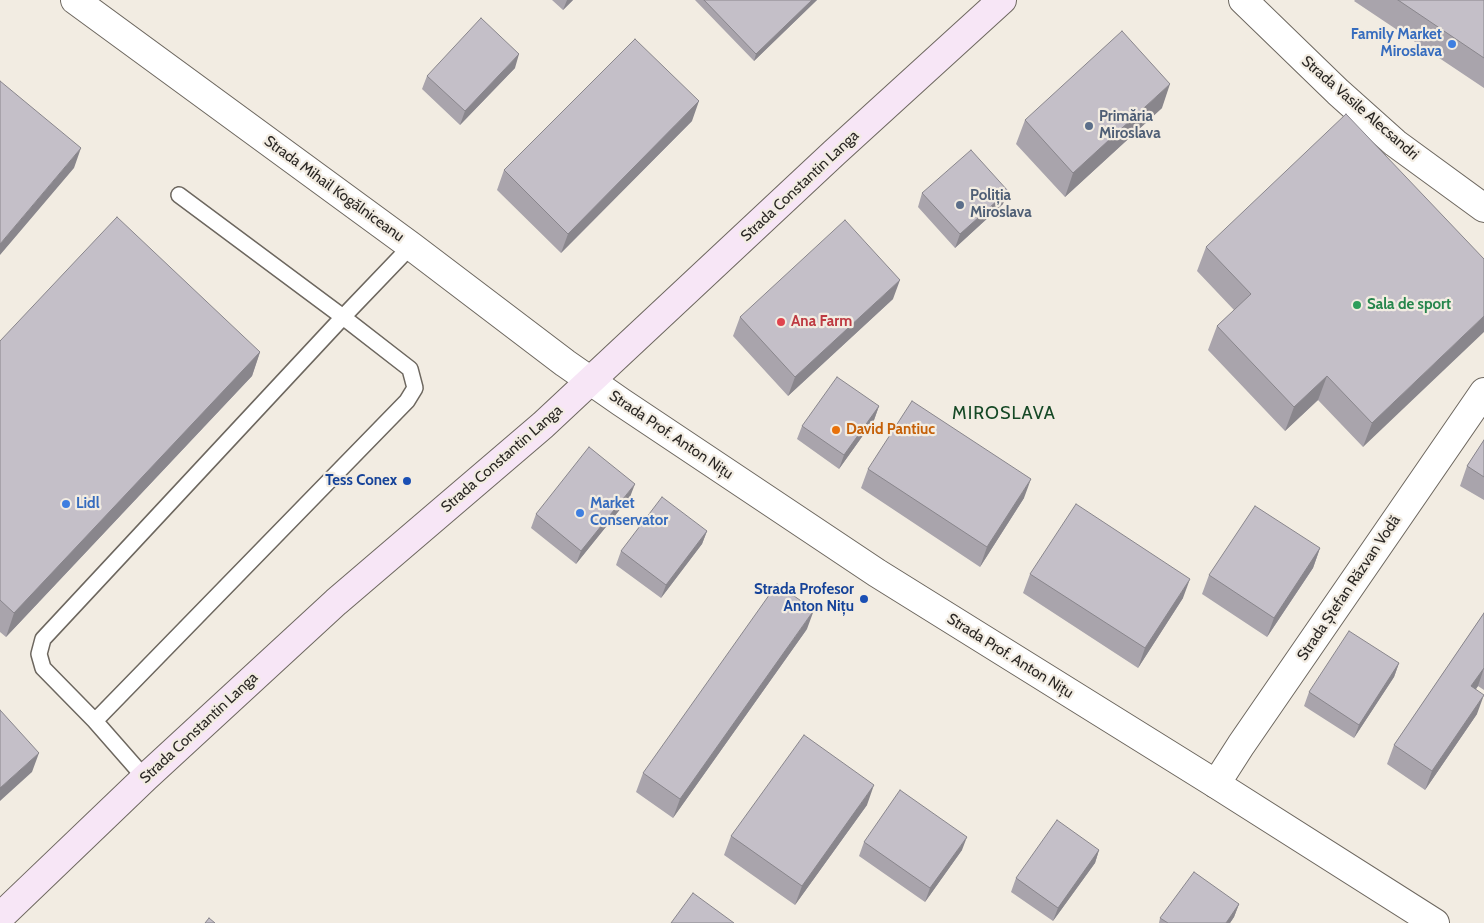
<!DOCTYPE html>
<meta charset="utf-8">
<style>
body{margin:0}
canvas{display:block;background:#f2ece2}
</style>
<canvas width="1484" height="923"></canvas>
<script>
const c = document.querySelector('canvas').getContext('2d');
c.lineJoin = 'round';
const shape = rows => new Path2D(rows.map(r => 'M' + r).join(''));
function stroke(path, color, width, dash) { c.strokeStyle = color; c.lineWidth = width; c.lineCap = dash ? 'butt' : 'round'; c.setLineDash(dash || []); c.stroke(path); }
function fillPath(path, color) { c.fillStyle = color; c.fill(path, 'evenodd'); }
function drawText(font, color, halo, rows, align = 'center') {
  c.font = font + ' Cabin,sans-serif'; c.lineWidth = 4.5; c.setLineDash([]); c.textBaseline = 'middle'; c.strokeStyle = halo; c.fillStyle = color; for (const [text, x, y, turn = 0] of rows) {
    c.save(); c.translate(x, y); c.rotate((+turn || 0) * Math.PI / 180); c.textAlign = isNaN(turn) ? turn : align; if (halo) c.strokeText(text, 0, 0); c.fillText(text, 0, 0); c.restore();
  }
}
const service = shape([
 [179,195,343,317,410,369,415,388,407,401,95,721,43,668,39,654,43,639,343,317,411,246],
 [95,721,145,778]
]);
const minor = shape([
 [1243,0,1338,92,1395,143,1484,208],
 [1216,784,1241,745,1484,392]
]);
const tertiary = shape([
 [75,0,411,246,565,363,621,402,877,573,1216,784,1435,923]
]);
const secondary = shape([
 [0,917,145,778,336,602,543,425,834,153,1002,0]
]);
stroke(service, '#6d675f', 18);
stroke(minor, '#6d675f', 30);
stroke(tertiary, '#6d675f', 30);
stroke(secondary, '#6d675f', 30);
stroke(service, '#fff', 15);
stroke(minor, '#fff', 28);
stroke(tertiary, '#fff', 28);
stroke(secondary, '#f7e6f6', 28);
fillPath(shape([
 [552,0,573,0,563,10],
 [695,0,817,0,754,61],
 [1355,0,1484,0,1484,88,1354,1],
 [515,68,460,125,422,89,427,76],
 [1162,108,1065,197,1016,144,1025,120],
 [692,121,561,253,497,190,504,170],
 [922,193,1003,204,955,248,918,207],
 [1206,247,1484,259,1363,447,1318,400,1285,431,1208,350,1217,326,1234,310,1197,271],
 [893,299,788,396,733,336,740,317],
 [0,341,260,352,252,376,6,637,0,632],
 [879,406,874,420,839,469,797,439,802,426],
 [1484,440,1484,500,1460,486,1467,466],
 [868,469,1024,498,980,567,861,488],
 [630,497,576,564,531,528,536,514],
 [707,531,702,544,661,598,616,565,621,551],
 [1320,548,1313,568,1267,637,1202,594,1209,575],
 [1030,574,1183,598,1138,668,1023,593],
 [1484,613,1484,690,1478,686,1476,689,1477,714,1425,790,1387,764,1394,745],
 [807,629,673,818,636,792,643,773],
 [1399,663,1394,677,1354,738,1304,706,1309,692],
 [867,805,795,905,724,855,731,836],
 [864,842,962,850,925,902,859,856],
 [1099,850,1095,863,1053,921,1011,892,1016,878],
 [1239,904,1234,917,1230,923,1159,923,1160,918]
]), '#a9a4ac');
fillPath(shape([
 [567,0,573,0,563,10],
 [812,0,817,0,754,61,756,54],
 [519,54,515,68,460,125,465,111],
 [1170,84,1162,108,1065,197,1073,173],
 [699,101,692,121,561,253,568,234],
 [81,148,74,168,0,255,0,244],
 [1008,191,1003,204,955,248,960,234],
 [900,280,893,299,788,396,795,377],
 [1484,316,1484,332,1363,447,1372,423],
 [260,352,252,376,6,637,14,613],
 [1327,376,1318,400,1285,431,1294,407],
 [879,406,874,420,839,469,844,455],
 [1031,479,1024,498,980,567,987,547],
 [635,484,630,497,576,564,581,551],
 [707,531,702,544,661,598,666,585],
 [1320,548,1313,568,1267,637,1274,618],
 [1190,579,1183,598,1138,668,1145,648],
 [814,610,807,629,673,818,680,799],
 [1399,663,1394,677,1354,738,1359,725],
 [1484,668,1478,686,1464,706,1471,686],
 [1484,695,1477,714,1425,790,1432,771],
 [39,753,32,772,0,801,0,788],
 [874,785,867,805,795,905,802,886],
 [967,837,962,850,925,902,930,888],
 [1099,850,1095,863,1053,921,1058,908],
 [1239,904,1234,917,1230,923,1226,923]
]), '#89868c');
const building = shape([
 [704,0,812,0,756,54,704,0],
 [1398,0,1484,0,1484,58,1398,0],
 [481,18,519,54,465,111,427,76,481,18],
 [1122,31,1170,84,1073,173,1025,120,1122,31],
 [635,39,699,101,568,234,504,170,635,39],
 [0,81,81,148,0,244,0,81],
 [1346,114,1484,259,1484,316,1372,423,1327,376,1294,407,1217,326,1251,294,1206,247,1346,114],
 [971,150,1008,191,960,234,922,193,971,150],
 [117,217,260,352,14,613,0,600,0,341,117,217],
 [845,220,900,280,795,377,740,317,845,220],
 [837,377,879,406,844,455,802,426,837,377],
 [912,401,1031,479,987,547,868,469,912,401],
 [1484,440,1484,477,1467,466,1484,440],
 [589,447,635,484,581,551,536,514,589,447],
 [662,497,707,531,666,585,621,551,662,497],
 [1076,504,1190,579,1145,648,1030,574,1076,504],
 [1255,506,1320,548,1274,618,1209,575,1255,506],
 [777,584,814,610,680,799,643,773,777,584],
 [1484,613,1484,668,1471,686,1484,695,1432,771,1394,745,1484,613],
 [1349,631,1399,663,1359,725,1309,692,1349,631],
 [0,710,39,753,0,788,0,710],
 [804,735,874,785,802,886,731,836,804,735],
 [900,790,967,837,930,888,864,842,900,790],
 [1057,820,1099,850,1058,908,1016,878,1057,820],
 [1194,872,1239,904,1226,923,1168,923,1160,918,1194,872],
 [693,893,734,923,671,923,693,893],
 [209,918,215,923,205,923,209,918]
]);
fillPath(building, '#c4bfc8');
stroke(building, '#89868c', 1);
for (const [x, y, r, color] of [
 [1452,44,5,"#3f7fe0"],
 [1089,126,5,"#5c6f8a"],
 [960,205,5,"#5c6f8a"],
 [1357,305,5,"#2e9e5b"],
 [781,322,5,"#e0444e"],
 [836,430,5,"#e8710a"],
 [407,481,5,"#1a4fb4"],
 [66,504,5,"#3f7fe0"],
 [580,513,5,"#3f7fe0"],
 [864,599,5,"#1a4fb4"]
]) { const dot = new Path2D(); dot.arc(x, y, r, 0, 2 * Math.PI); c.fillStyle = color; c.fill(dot); stroke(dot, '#f2ece2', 2); }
drawText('bold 15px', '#366cbe', '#f2ece2', [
 ["Family Market",1442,35,"right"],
 ["Miroslava",1442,52,"right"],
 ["Lidl",76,504],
 ["Market",590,504],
 ["Conservator",590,521]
], 'left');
drawText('15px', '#2a2724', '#f2ece2', [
 ["Strada Vasile Alecsandri",1360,108,41],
 ["Strada Constantin Langa",800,186,-43],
 ["Strada Mihail Kogălniceanu",334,189,36],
 ["Strada Prof. Anton Nițu",671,435,34],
 ["Strada Constantin Langa",502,459,-41],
 ["Strada Ștefan Răzvan Vodă",1349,588,-56],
 ["Strada Prof. Anton Nițu",1010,656,32],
 ["Strada Constantin Langa",199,728,-43]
]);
drawText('bold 15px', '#4e5e75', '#f2ece2', [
 ["Primăria",1099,117],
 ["Miroslava",1099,134],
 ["Poliția",970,196],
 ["Miroslava",970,213]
], 'left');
drawText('bold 15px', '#27864d', '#f2ece2', [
 ["Sala de sport",1367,305]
], 'left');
drawText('bold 15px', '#be3a42', '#f2ece2', [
 ["Ana Farm",791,322]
], 'left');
drawText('bold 15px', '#c56008', '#f2ece2', [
 ["David Pantiuc",846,430]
], 'left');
drawText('bold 15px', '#164399', '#f2ece2', [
 ["Tess Conex",397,481],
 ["Strada Profesor",854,590],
 ["Anton Nițu",854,607]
], 'right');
c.letterSpacing = '1px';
drawText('18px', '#164926', '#f2ece2', [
 ["MIROSLAVA",1004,414]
]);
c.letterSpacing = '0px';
</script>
